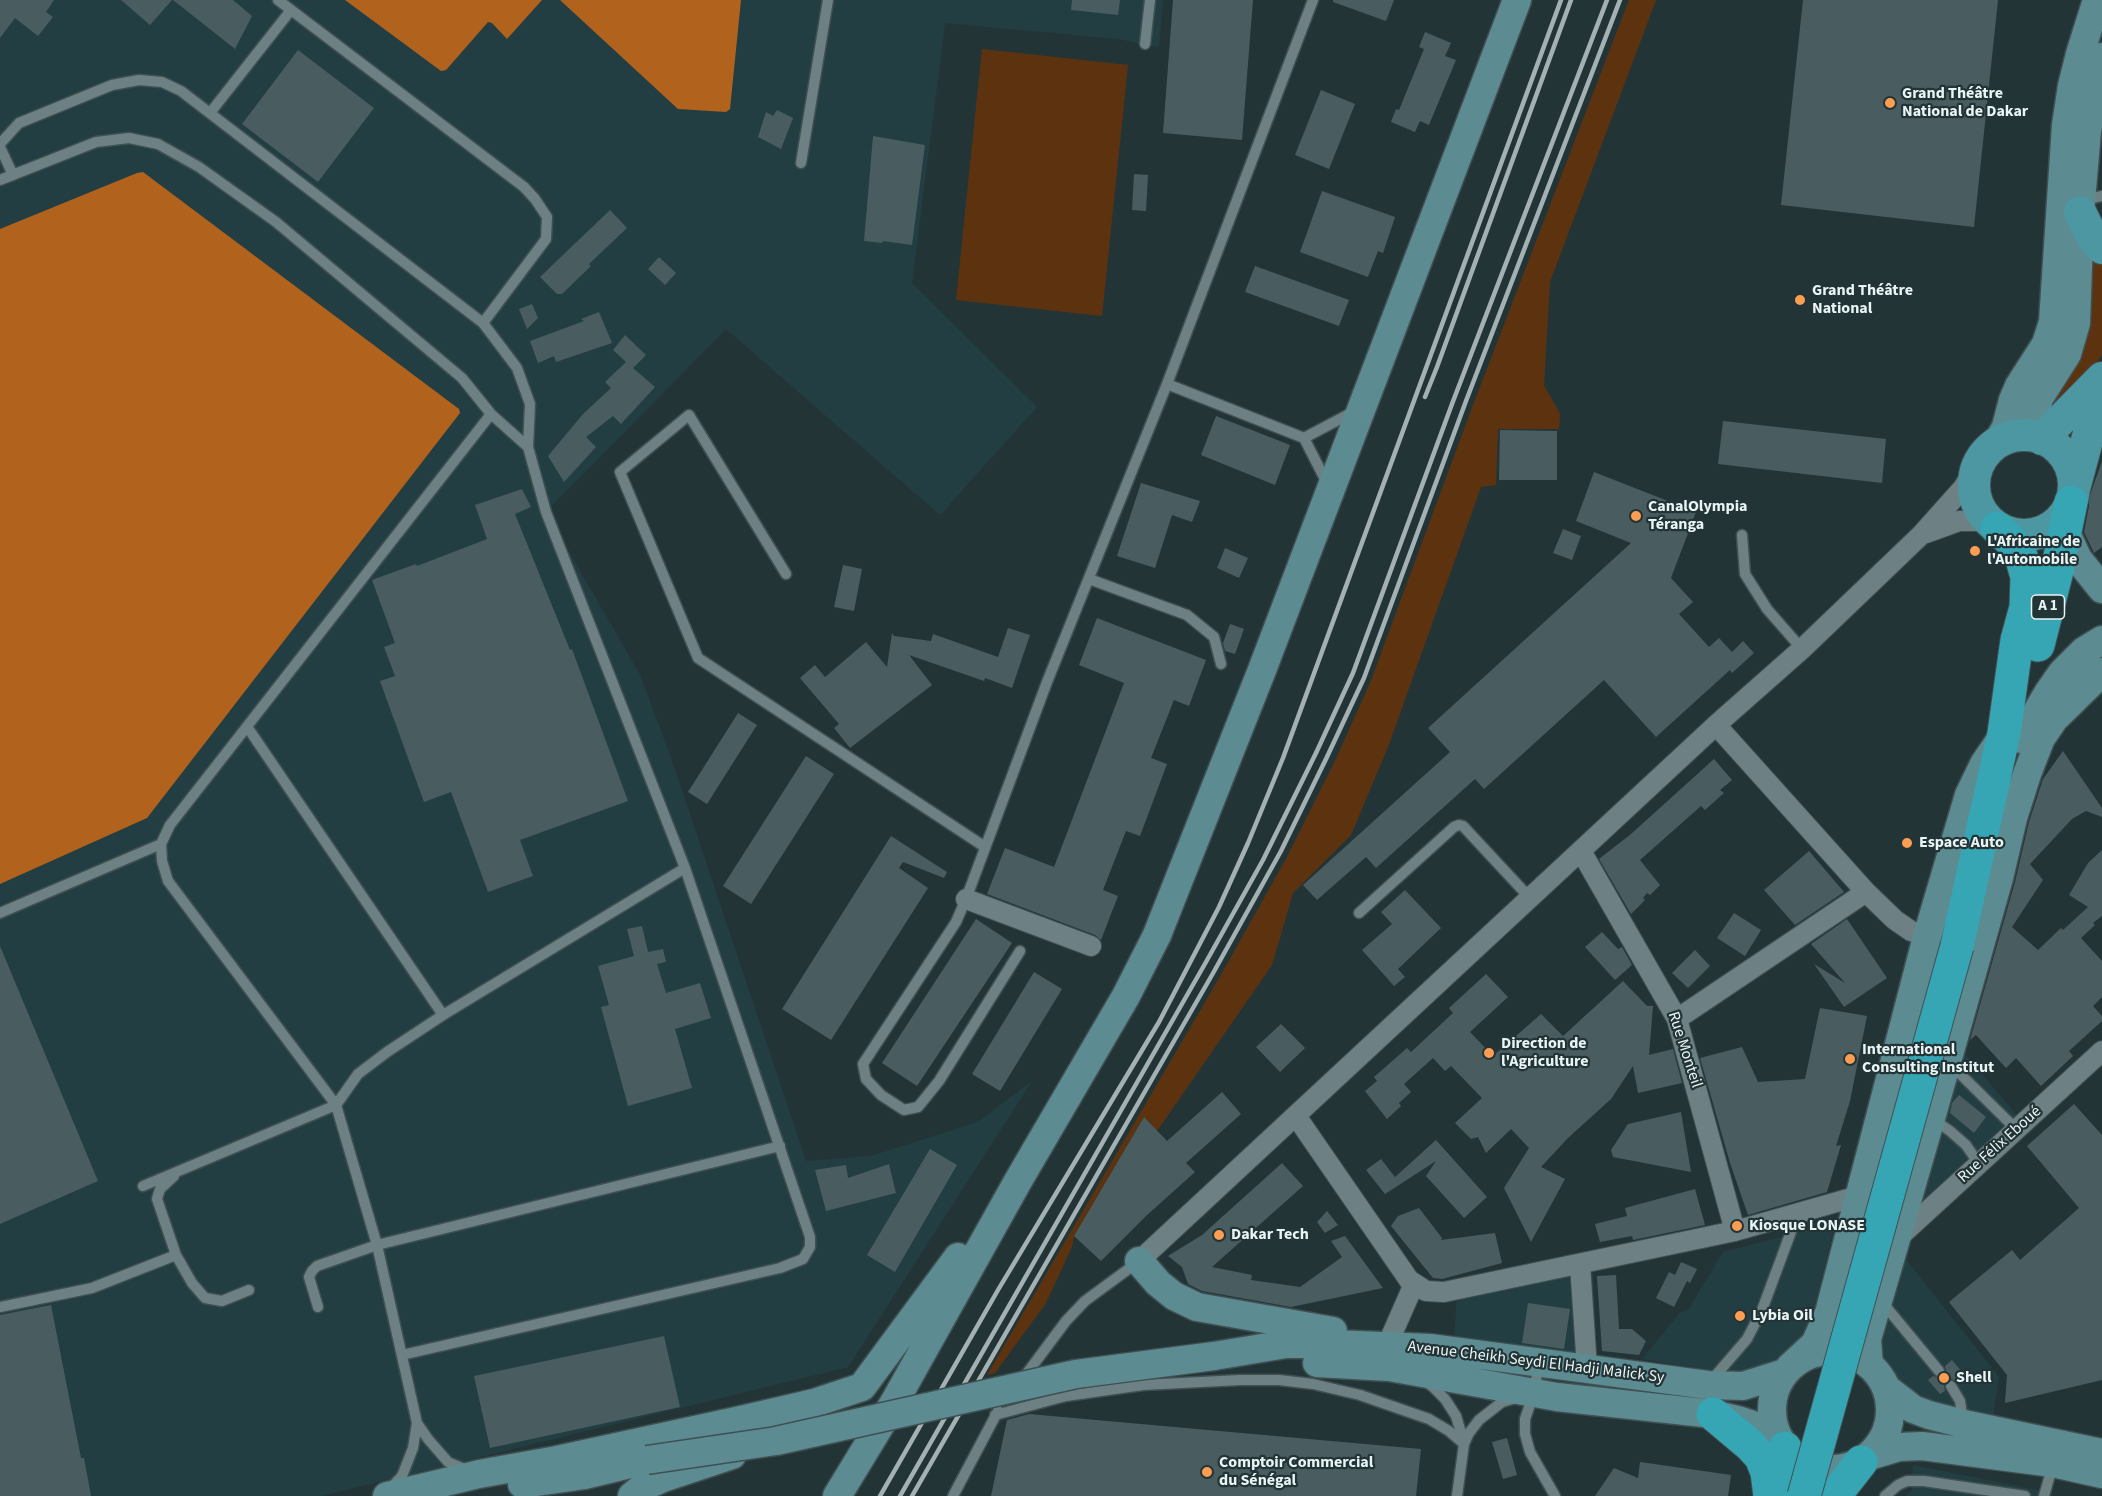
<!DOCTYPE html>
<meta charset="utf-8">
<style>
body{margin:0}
canvas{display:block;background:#233437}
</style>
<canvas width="2102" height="1496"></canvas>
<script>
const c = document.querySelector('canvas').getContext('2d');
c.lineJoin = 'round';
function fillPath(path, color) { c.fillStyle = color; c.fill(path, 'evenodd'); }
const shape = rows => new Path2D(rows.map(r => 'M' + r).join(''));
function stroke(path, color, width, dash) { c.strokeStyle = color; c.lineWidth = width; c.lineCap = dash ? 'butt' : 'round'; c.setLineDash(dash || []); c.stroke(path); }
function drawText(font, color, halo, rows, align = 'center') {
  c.font = font + ' "Source Sans 3",sans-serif'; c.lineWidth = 4.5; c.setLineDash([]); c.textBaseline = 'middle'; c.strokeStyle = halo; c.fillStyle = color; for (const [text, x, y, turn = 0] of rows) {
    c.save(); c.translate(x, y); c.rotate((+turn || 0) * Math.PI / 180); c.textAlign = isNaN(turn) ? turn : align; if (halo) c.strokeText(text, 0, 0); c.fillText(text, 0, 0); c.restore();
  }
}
fillPath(shape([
 [0,0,1163,0,1159,47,1118,39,945,23,912,283,1037,407,940,515,726,329,546,512,640,675,671,758,806,1161,871,1156,978,1122,1032,1081,848,1367,321,1496,0,1496],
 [1956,1043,2018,1117,1909,1218],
 [1835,1223,1812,1317,1803,1335,1786,1351,1772,1361,1753,1369,1729,1373,1642,1359,1680,1313,1689,1309,1723,1252],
 [1900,1252,1999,1377,1992,1424,1918,1400,1895,1384,1881,1364,1878,1340],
 [1593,1273,1597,1359,1454,1341,1457,1295],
 [1913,1465,2052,1493,2052,1496,1905,1496,1912,1490]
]), '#233e42');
fillPath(shape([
 [1629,0,1656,0,1550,282,1544,385,1560,414,1559,429,1498,429,1496,485,1481,487,1388,747,1351,835,1293,893,1272,965,1157,1131,1144,1117,1074,1236,1072,1247,1046,1303,995,1373,987,1375,1218,980,1287,857,1334,763,1370,683,1473,405],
 [982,49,1128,65,1102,316,956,300],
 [2093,250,2102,261,2102,355,2053,419,2050,406,2088,329]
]), '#5d330f');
fillPath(shape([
 [345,0,542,0,507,39,492,23,488,22,446,70,441,71],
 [560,0,741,0,730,109,726,112,678,109],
 [143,172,459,409,460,413,147,818,0,884,0,229,137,173]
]), '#b1631d');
fillPath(shape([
 [0,0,54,0,46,12,53,17,38,36,15,18,0,38],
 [121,0,172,0,150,25],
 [173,0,233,0,252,16,235,49],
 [1072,0,1120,0,1118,15,1071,10],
 [1173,0,1253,0,1242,140,1163,133],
 [1333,0,1394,0,1386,21,1333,2],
 [1803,0,1998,0,1974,227,1781,205],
 [1425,32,1451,43,1445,56,1456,60,1429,125,1420,121,1415,132,1391,122,1396,109,1399,110,1424,49,1419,47],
 [298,50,374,108,318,182,242,124],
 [1321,90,1355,104,1329,169,1295,155],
 [777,110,793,118,781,149,758,137,766,112,773,116],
 [873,136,925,145,912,245,883,241,882,243,864,241],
 [1134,174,1148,175,1146,211,1132,210],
 [1322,191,1395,217,1383,253,1378,251,1368,277,1300,252],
 [610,210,627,228,589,264,591,266,562,294,557,294,540,277],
 [659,257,676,273,665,285,648,269],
 [1255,266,1349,300,1339,326,1245,292],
 [532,304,538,318,527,329,519,309],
 [599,312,612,343,556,362,554,356,538,363,530,341,584,321,581,319],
 [625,335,646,355,633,368,655,387,621,424,613,416,586,437,596,447,564,482,548,456,583,414,611,388,605,382,626,362,613,350],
 [1216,416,1290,445,1275,485,1201,455],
 [1723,421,1886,439,1882,483,1718,464],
 [1500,430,1557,431,1557,480,1499,480],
 [2102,461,2102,547,2094,553,2084,532,2089,506,2089,498],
 [1594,472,1696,512,1671,578,1693,602,1679,614,1709,647,1719,638,1732,652,1743,641,1754,653,1732,673,1730,670,1656,737,1604,680,1484,789,1475,779,1376,868,1366,857,1317,900,1303,885,1450,752,1428,728,1631,543,1576,521],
 [1141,483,1200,501,1192,522,1172,515,1155,568,1117,556],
 [522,489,531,507,515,514,570,650,572,649,628,801,520,840,533,876,488,892,451,792,424,802,380,681,395,676,384,647,395,643,372,580,416,564,417,566,487,539,475,505],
 [1563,529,1581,536,1572,560,1553,553],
 [1225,548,1248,558,1239,578,1217,568],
 [843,565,862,569,854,611,834,607],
 [1097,618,1206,660,1189,706,1174,700,1151,758,1167,764,1140,836,1126,831,1103,890,1118,896,1101,940,1095,935,987,894,1005,848,1054,867,1124,683,1079,665],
 [1230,624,1244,629,1235,654,1225,651,1223,643],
 [1008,628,1030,635,1012,688,985,678,984,681,909,655,932,685,850,748,834,728,839,724,800,678,815,665,825,677,866,642,887,667,892,633,894,636,931,641,933,634,998,657],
 [738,713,757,725,707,804,688,792],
 [2063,751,2102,808,2102,817,2086,811,2072,819,2030,864,2043,880,2012,927,2038,950,2061,928,2063,930,2088,907,2069,895,2088,863,2102,850,2102,916,2093,923,2095,925,2081,938,2102,961,2102,997,2093,1006,2102,1016,2102,1021,2069,1051,2073,1056,2041,1086,2016,1058,2006,1068,1976,1035,1970,1040,2015,882,2029,822,2043,779],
 [806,756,834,774,751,904,723,886],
 [1714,759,1732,780,1720,790,1724,793,1705,810,1701,806,1640,860,1660,885,1650,895,1647,893,1643,898,1645,900,1631,914,1599,859,1631,834],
 [891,836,947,872,944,878,903,862,899,868,928,888,831,1040,782,1009],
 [1809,851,1844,892,1795,925,1764,890],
 [1405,890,1441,928,1398,969,1405,977,1394,986,1362,950,1392,924,1381,912],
 [1734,913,1761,930,1745,956,1717,938],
 [976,919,1012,943,917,1086,882,1063],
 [1847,919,1887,978,1844,1007,1814,964,1845,983,1811,944],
 [642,926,648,952,663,949,666,962,657,964,666,993,700,983,711,1018,675,1029,692,1088,628,1106,601,1007,609,1005,598,966,634,956,627,929],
 [1602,932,1618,949,1622,947,1632,965,1615,980,1585,947],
 [0,946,98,1181,0,1224],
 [1695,950,1710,966,1688,988,1672,973],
 [1034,972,1062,989,1000,1091,972,1074],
 [1486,974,1508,997,1470,1032,1493,1056,1541,1014,1563,1036,1623,981,1647,1006,1653,1006,1649,1055,1673,1049,1682,1083,1638,1093,1633,1066,1611,1099,1568,1138,1541,1167,1565,1179,1531,1242,1504,1188,1529,1148,1511,1129,1486,1153,1478,1137,1471,1139,1455,1123,1482,1098,1451,1066,1445,1071,1433,1058,1404,1084,1411,1092,1399,1103,1401,1106,1387,1119,1365,1091,1377,1081,1374,1077,1407,1048,1411,1052,1453,1013,1449,1008],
 [1820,1008,1867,1016,1850,1101,1836,1146,1841,1145,1827,1192,1748,1215,1730,1163,1700,1058,1742,1047,1758,1082,1805,1079],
 [1281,1024,1305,1048,1280,1072,1256,1047],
 [1222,1092,1241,1114,1186,1163,1195,1172,1146,1216,1101,1261,1074,1236,1144,1117,1167,1141],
 [1959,1095,1986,1117,1974,1133,1950,1113,1952,1103],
 [2074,1104,2102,1135,2102,1380,2005,1403,2007,1375,1949,1302,2012,1250,2020,1260,2079,1208,2027,1146],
 [1681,1112,1691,1172,1613,1157,1611,1150,1628,1124],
 [1436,1140,1487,1197,1464,1218,1426,1176,1436,1161,1385,1194,1366,1170,1381,1159,1395,1177],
 [930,1149,957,1165,895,1272,867,1255],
 [1282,1163,1303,1186,1212,1267,1252,1275,1251,1280,1300,1287,1342,1257,1331,1241,1345,1236,1383,1288,1291,1307,1202,1291,1188,1284,1182,1267,1168,1256,1202,1235],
 [889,1164,896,1193,826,1211,815,1170,846,1165,848,1178],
 [1695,1189,1705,1225,1633,1240,1632,1236,1600,1242,1595,1224,1627,1216,1625,1208],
 [1419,1208,1442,1238,1441,1240,1495,1233,1502,1263,1442,1279,1433,1278,1391,1226,1398,1216],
 [1327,1211,1338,1225,1325,1233,1317,1222],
 [1681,1262,1697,1269,1690,1283,1687,1281,1674,1307,1656,1298,1669,1272,1675,1275],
 [1616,1275,1619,1329,1632,1329,1646,1341,1639,1355,1602,1351,1597,1276],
 [1528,1303,1570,1309,1564,1349,1522,1343],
 [51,1305,81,1458,84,1458,91,1496,0,1496,0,1315],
 [664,1336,680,1407,490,1448,474,1376],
 [1952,1360,1964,1374,1956,1381,1951,1379,1947,1380,1944,1386,1945,1391,1940,1394,1928,1380,1933,1376,1940,1378,1944,1376,1946,1370,1945,1366],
 [1029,1414,1421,1449,1416,1496,991,1496,1007,1420],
 [1507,1438,1517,1475,1503,1479,1492,1442],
 [1640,1462,1731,1475,1728,1496,1595,1496,1614,1468,1638,1478]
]), '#495c5f');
const lane = shape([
 [278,0,524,187,535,199,547,217,546,239,483,323],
 [1145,44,1150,0],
 [210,113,291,10],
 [0,144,19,123,112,85,139,80,162,82,181,91,483,323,517,368,530,404,528,447,546,512,685,868,810,1237,810,1247,803,1259,780,1268,402,1355],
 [0,147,13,175],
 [801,163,828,0],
 [0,180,96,142,129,138,158,144,199,167,276,222,462,378,491,414,528,447],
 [2084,200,2102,196],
 [1167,384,1304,438],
 [1328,485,1304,438,1355,411],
 [1742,535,1745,574,1767,609,1802,649],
 [786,574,689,415,620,472,698,658,985,847],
 [1089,579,1187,615,1214,637,1221,664],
 [248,728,443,1015],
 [0,913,161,844],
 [1359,913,1454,827,1459,825,1463,826,1530,898],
 [1020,951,939,1081,918,1107,904,1110,881,1095,866,1079,863,1064,956,922,966,899,1047,682,1167,384,1313,0],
 [1949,1063,2017,1130],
 [1933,1119,1950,1131,1966,1145,1979,1164],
 [174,1176,160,1189,157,1199,176,1255,192,1283,205,1298,222,1301,249,1290],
 [143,1186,336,1105,358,1074,387,1052,443,1015,685,868],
 [1882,1302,1939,1371],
 [0,1307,92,1288,176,1255],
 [318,1307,309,1277,312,1271,317,1266,377,1245,780,1146],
 [1539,1362,1534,1393,1525,1419,1525,1434,1530,1452,1555,1496],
 [1022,1380,1066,1321,1085,1301,1138,1262],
 [1426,1382,1432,1386,1445,1399,1456,1416,1464,1443],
 [1710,1382,1747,1339,1762,1310,1798,1213],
 [1951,1386,1960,1401,1963,1421],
 [995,1415,1066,1396,1143,1385,1240,1380,1279,1380,1313,1384,1360,1395,1429,1419,1449,1431,1464,1444],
 [467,1470,448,1462,428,1439,417,1423,377,1245,336,1105,168,881,162,861,161,844,170,825,491,414],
 [391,1488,402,1476,413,1448,417,1423],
 [953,1496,998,1411],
 [1457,1496,1464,1444,1469,1433,1479,1420,1502,1402,1516,1398],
 [1885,1496,1898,1485,1907,1481,1924,1481,2025,1496],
 [2044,1496,2053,1464]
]);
const street = shape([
 [1926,533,1959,521,1989,521],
 [1716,725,1866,892,1895,920,1911,931,1927,937],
 [1581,851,1677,1019,1735,1231],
 [966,899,1091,946],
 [1677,1019,1866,892],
 [1296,1116,1409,1280,1426,1291,1444,1292,1735,1231,1858,1196],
 [1898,1238,2102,1051],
 [1139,1261,1716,725,1802,649,1921,535,1963,488,1978,465],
 [1580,1264,1587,1368],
 [1389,1341,1414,1284]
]);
const secondary = shape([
 [2038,437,2035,417,2039,398,2067,354,2076,323,2080,212,2087,131,2102,57],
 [1997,443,2006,427,2013,400,2019,386,2046,344,2053,322,2066,125,2072,86,2080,54,2097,0],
 [2066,533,2078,559,2102,589],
 [2021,739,2048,693,2062,673,2084,651,2102,640],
 [1139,1261,1158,1283,1174,1296,1197,1307,1333,1331],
 '1772 1410a59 59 0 1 1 118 0a59 59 0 1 1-118 0Z',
 [1214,1356,1286,1344,1334,1344,1430,1348,1708,1385,1743,1386,1784,1373],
 [1317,1363,1389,1367,1557,1397,1713,1414,1738,1420,1762,1428,1780,1440],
 [1869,1365,1867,1339,1931,1118,1999,878,2013,818,2027,774,2041,738,2054,719,2102,672],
 [1790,1367,1815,1344,1829,1313,1927,937,1969,795,1984,764,1997,745],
 [1886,1388,1913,1409,1929,1415,1964,1424,2102,1453],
 [1869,1456,1899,1447,1922,1446,2053,1463,2102,1474],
 [522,1484,585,1475,647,1460],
 [387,1496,479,1474,557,1460,741,1420,814,1403,862,1387,958,1257],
 [632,1496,643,1487,663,1478,732,1455],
 [837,1496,895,1401,1018,1181,1126,996,1157,935,1262,670,1517,0]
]);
const primary = shape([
 [2080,212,2094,240,2102,248],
 '1974 485a50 50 0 1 1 100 0a50 50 0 1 1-100 0Z',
 [2042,439,2102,378],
 [2074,489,2102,384]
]);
const highway = shape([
 [2038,645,2057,571,2071,502],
 [1957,946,2004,733,2017,640,2026,607,2027,577,2021,556,2011,541,1997,528],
 [1713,1414,1750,1445,1761,1457,1767,1472,1770,1496],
 [1780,1496,1783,1477,1785,1448],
 [1837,1496,1839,1490,1861,1462]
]);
stroke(lane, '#405052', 13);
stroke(street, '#405052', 22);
stroke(secondary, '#405052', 31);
stroke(primary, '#405052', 34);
stroke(highway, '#405052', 35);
stroke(lane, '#6d8184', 10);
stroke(street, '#6d8184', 20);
stroke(secondary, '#5c8c92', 28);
stroke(primary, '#4c97a1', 32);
stroke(highway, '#36a6b4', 33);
stroke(shape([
 [1425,397,1437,367,1571,0],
 [880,1496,998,1290,1159,1022,1219,907,1248,843,1283,758,1561,0],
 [900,1496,1206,962,1263,860,1316,753,1353,673,1452,404,1607,0],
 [912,1496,1212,975,1281,851,1326,759,1364,678,1466,401,1620,0]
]), '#a4b1b3', 4.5);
const secondaryBridge = shape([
 [647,1460,776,1441,1076,1374,1214,1356]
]);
const highwayBridge = shape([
 [1804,1496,1957,946]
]);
stroke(secondaryBridge, '#405052', 31, []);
stroke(highwayBridge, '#405052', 35, []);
stroke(secondaryBridge, '#5c8c92', 28);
stroke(highwayBridge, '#36a6b4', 33);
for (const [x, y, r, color] of [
 [1890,103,6,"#fc9d52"],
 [1800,300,6,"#fc9d52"],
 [1636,516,6,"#fc9d52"],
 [1975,551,6,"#fc9d52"],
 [1907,843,6,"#fc9d52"],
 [1489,1053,6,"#fc9d52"],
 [1850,1059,6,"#fc9d52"],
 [1737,1226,6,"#fc9d52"],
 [1219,1235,6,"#fc9d52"],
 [1740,1316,6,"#fc9d52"],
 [1944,1378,6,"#fc9d52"],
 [1207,1472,6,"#fc9d52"]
]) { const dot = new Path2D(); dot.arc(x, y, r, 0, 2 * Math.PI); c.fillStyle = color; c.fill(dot); stroke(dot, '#233437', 2); }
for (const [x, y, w] of [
 [2048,607,33]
]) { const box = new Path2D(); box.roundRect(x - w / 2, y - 12, w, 24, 4.5); c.fillStyle = '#233437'; c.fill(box); stroke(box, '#e9f4f5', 1.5); }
drawText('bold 15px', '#e9f4f5', null, [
 ["A 1",2048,607]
]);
drawText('bold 16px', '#e9f4f5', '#233437', [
 ["Grand Théâtre",1902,94],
 ["National de Dakar",1902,112],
 ["Grand Théâtre",1812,291],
 ["National",1812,309],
 ["CanalOlympia",1648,507],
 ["Téranga",1648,525],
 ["L'Africaine de",1987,542],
 ["l'Automobile",1987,560],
 ["Espace Auto",1919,843],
 ["Direction de",1501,1044],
 ["l'Agriculture",1501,1062],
 ["International",1862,1050],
 ["Consulting Institut",1862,1068],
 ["Kiosque LONASE",1749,1226],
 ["Dakar Tech",1231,1235],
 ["Lybia Oil",1752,1316],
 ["Shell",1956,1378],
 ["Comptoir Commercial",1219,1463],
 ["du Sénégal",1219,1481]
], 'left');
drawText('16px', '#e9f4f5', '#233437', [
 ["Rue Monteil",1684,1050,72],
 ["Rue Félix Eboué",2000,1145,-42],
 ["Avenue Cheikh Seydi El Hadji Malick Sy",1536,1363,7]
]);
</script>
